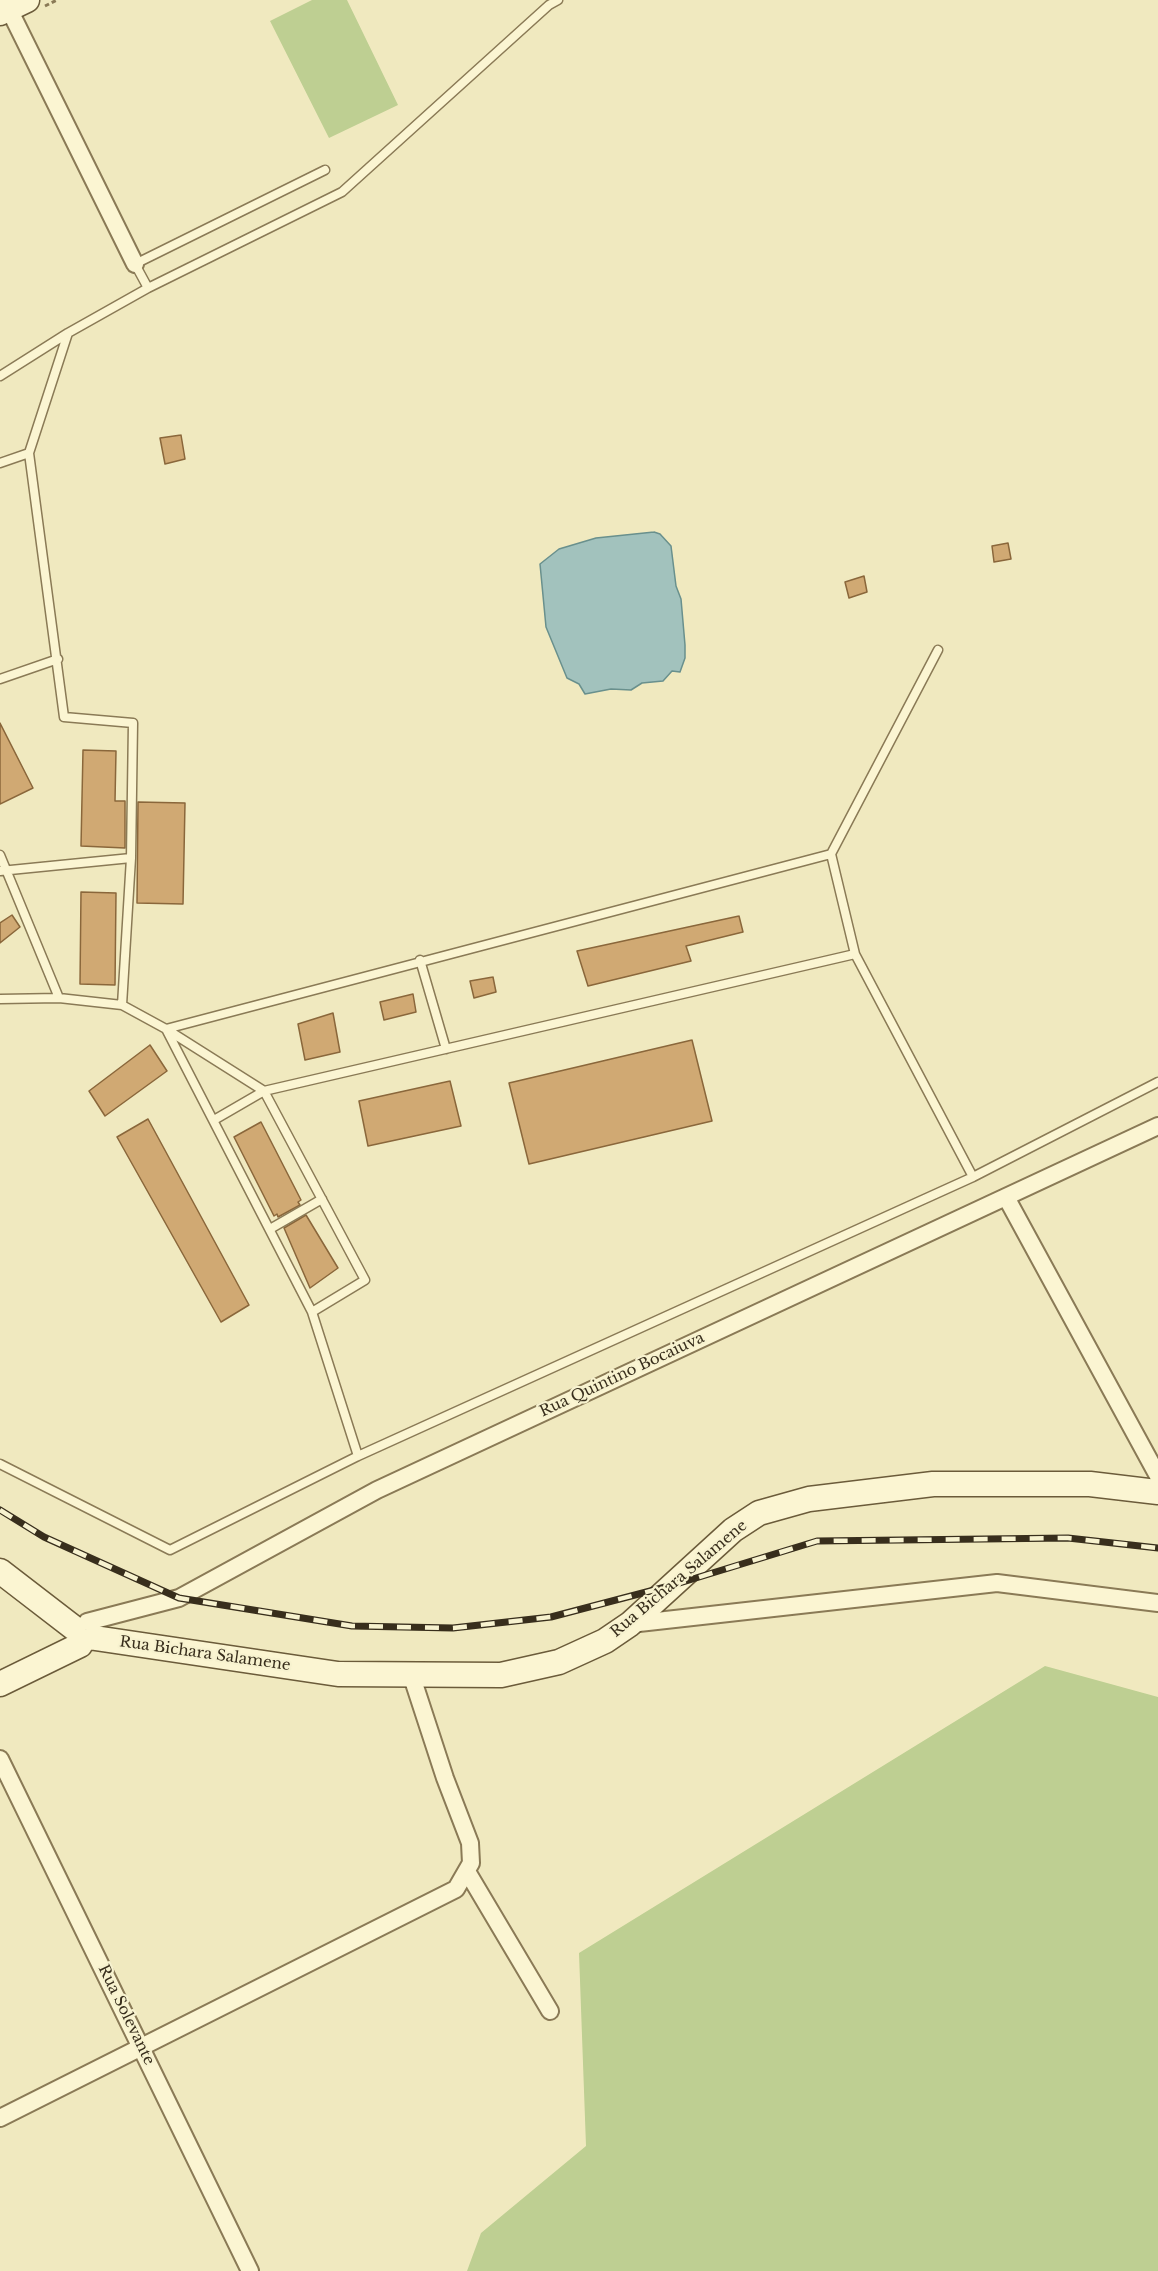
<!DOCTYPE html>
<style>
body{margin:0}
canvas{display:block;background:#f0e9bf}
</style>
<canvas width="1158" height="2271"></canvas>
<script>
const c = document.querySelector('canvas').getContext('2d');
c.lineJoin = 'round';
function fillPath(path, color) { c.fillStyle = color; c.fill(path, 'evenodd'); }
const shape = rows => new Path2D(rows.map(r => 'M' + r).join(''));
function stroke(path, color, width, dash) { c.strokeStyle = color; c.lineWidth = width; c.lineCap = dash ? 'butt' : 'round'; c.setLineDash(dash || []); c.stroke(path); }
function drawText(font, color, halo, rows, align = 'center') {
  c.font = font + ' "Libre Baskerville",serif'; c.lineWidth = 4.5; c.setLineDash([]); c.textBaseline = 'middle'; c.strokeStyle = halo; c.fillStyle = color; for (const [text, x, y, turn = 0] of rows) {
    c.save(); c.translate(x, y); c.rotate((+turn || 0) * Math.PI / 180); c.textAlign = isNaN(turn) ? turn : align; if (halo) c.strokeText(text, 0, 0); c.fillText(text, 0, 0); c.restore();
  }
}
fillPath(shape([
 [312,0,347,0,398,105,329,138,270,21],
 [1045,1666,1158,1697,1158,2271,467,2271,481,2233,586,2146,579,1953]
]), '#becf92');
const water = shape([
 [654,532,660,534,671,546,676,586,681,599,685,645,685,658,680,672,672,671,663,681,642,683,631,690,611,689,585,694,579,684,567,678,546,627,540,564,559,549,596,538,654,532]
]);
fillPath(water, '#a2c2bd');
stroke(water, '#69908d', 1.5);
const building = shape([
 [181,435,185,459,165,464,160,438,181,435],
 [1008,543,1011,559,994,562,992,546,1008,543],
 [864,576,867,592,849,598,845,582,864,576],
 [0,723,33,788,0,804,0,723],
 [83,750,116,751,115,801,125,801,125,848,81,846,83,750],
 [138,802,185,803,183,904,137,903,138,802],
 [81,892,116,893,115,985,80,984,81,892],
 [12,915,20,927,0,943,0,923,12,915],
 [739,916,743,932,686,946,691,961,588,986,577,951,739,916],
 [493,977,496,992,474,998,470,981,493,977],
 [413,994,416,1012,384,1020,380,1002,413,994],
 [333,1013,340,1052,305,1060,298,1024,333,1013],
 [692,1040,712,1121,529,1164,509,1083,692,1040],
 [150,1045,167,1071,105,1116,89,1091,150,1045],
 [450,1081,461,1126,368,1146,359,1101,450,1081],
 [148,1119,249,1305,221,1322,117,1137,148,1119],
 [261,1122,301,1200,298,1202,300,1205,278,1217,277,1214,274,1216,234,1137,261,1122],
 [306,1215,338,1268,310,1288,284,1228,306,1215]
]);
fillPath(building, '#d0a973');
stroke(building, '#8a673b', 1.5);
const lane = shape([
 [325,170,135,264,148,288,68,333,29,453,64,717,133,723,131,858,122,1005,166,1029,264,1091,855,954],
 [148,288,342,192,549,5,558,0],
 [0,376,68,333],
 [0,463,29,453],
 [0,679,58,659],
 [831,854,855,954,973,1177,1158,1082],
 [0,855,59,998],
 [0,871,131,858],
 [420,960,446,1049],
 [0,999,59,998,122,1005],
 [214,1120,264,1091,365,1280,312,1312,166,1029,831,854,938,650],
 [270,1229,322,1199],
 [358,1456,973,1177],
 [0,1464,170,1550,358,1456,312,1312]
]);
const street = shape([
 [5,1,135,264],
 [1006,1197,1158,1476],
 [87,1622,179,1598,377,1490,1158,1126],
 [630,1624,997,1583,1158,1603],
 [0,1759,250,2271],
 [468,1873,550,2011],
 [0,2118,456,1889,471,1863,470,1843,445,1778,411,1674]
]);
const secondary = shape([
 [0,13,27,0],
 [0,1571,74,1628],
 [95,1638,338,1674,501,1675,559,1662,605,1641,630,1624,733,1530,759,1513,809,1499,933,1484,1090,1484,1158,1492],
 [0,1684,80,1645]
]);
stroke(lane, '#8a7a56', 11);
stroke(street, '#8a7a56', 20);
stroke(secondary, '#6b5b3a', 27);
stroke(shape([
 [45,6,57,0]
]), '#8a7a56', 3, [4.5, 3]);
stroke(lane, '#fbf5d2', 8);
stroke(street, '#fbf5d2', 16);
stroke(secondary, '#fbf5d2', 24);
const rail = shape([
 [0,1510,44,1537,179,1598,352,1626,453,1628,551,1617,673,1585,817,1541,1068,1538,1158,1548]
]);
stroke(rail, '#382e1c', 7);
stroke(rail, '#f7f2cf', 4.5, [14]);
drawText('15px', '#382e1c', '#f7f2cf', [
 ["Rua Quintino Bocaiuva",622,1375,-25],
 ["Rua Bichara Salamene",679,1579,-40],
 ["Rua Bichara Salamene",205,1654,8],
 ["Rua Solevante",126,2015,64]
]);
</script>
